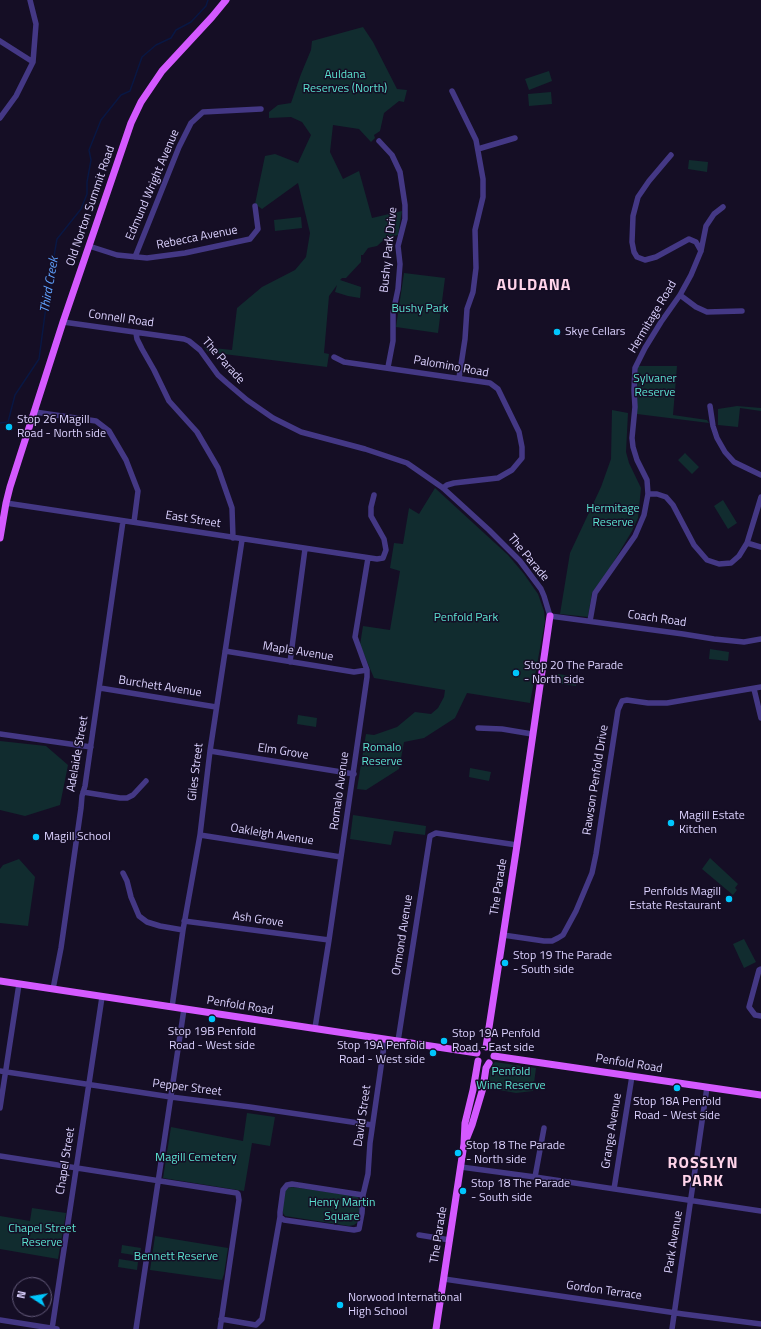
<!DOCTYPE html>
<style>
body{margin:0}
#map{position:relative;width:761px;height:1329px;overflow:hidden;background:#150e25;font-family:"Titillium Web",sans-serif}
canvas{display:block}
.north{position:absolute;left:12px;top:1277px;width:40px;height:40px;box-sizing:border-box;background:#150e25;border:1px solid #655c7c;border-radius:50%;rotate:282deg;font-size:11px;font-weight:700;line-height:16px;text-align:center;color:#dcd2ff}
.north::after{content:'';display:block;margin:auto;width:14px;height:18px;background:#00c6fd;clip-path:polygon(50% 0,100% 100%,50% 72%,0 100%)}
</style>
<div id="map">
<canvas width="761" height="1329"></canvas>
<div class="north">N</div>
</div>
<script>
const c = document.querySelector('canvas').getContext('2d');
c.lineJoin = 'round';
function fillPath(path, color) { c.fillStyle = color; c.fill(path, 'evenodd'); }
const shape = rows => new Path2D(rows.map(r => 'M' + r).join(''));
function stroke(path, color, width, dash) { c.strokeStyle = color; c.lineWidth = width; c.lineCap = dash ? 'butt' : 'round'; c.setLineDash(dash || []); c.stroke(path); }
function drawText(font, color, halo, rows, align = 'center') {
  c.font = font + ' "Titillium Web",sans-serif'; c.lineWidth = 3; c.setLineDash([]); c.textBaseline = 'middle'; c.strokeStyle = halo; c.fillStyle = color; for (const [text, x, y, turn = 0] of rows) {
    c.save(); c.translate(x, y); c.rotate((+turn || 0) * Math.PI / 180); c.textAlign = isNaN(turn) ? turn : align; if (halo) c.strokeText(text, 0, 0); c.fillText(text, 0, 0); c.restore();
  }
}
fillPath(shape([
 [363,27,373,42,397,89,407,90,404,102,399,101,384,113,380,131,374,135,375,138,371,142,359,129,333,125,330,152,343,179,359,171,372,218,402,211,398,235,386,238,377,246,368,248,363,255,361,255,361,262,346,278,342,278,340,280,361,287,360,298,348,296,335,292,337,285,329,296,324,353,329,354,327,367,208,352,204,347,232,350,237,308,262,287,295,270,306,257,310,233,298,183,262,209,255,204,265,156,275,154,298,163,311,135,302,122,291,117,269,118,269,112,278,105,291,103,301,74,311,50,312,41],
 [549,71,552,81,529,90,525,79],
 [551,92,552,104,529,106,528,94],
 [689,160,708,162,707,172,688,169],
 [301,217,302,228,275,231,274,220],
 [404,273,445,278,438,333,396,327],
 [638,366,677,366,673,415,707,420,709,423,637,414,636,397],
 [737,406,761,408,761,411,740,408,738,427,718,425,718,409],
 [612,410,628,413,626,452,629,463,641,488,638,518,632,531,610,568,592,593,588,617,560,614,570,553,601,487,611,459],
 [685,453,699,467,692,474,678,460],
 [435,488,508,555,524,574,538,594,544,611,545,621,530,703,467,693,455,718,424,738,404,742,399,769,366,790,357,789,366,734,374,735,397,727,415,712,431,714,438,708,444,697,445,690,374,678,360,645,363,626,390,630,400,571,390,568,394,543,403,544,409,508,419,514],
 [723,500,737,523,728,529,714,506],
 [710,649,729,652,728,661,709,659],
 [558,674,577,677,576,686,556,683],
 [298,715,317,718,316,727,297,724],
 [0,741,46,746,68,765,60,805,25,816,0,810],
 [470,768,491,772,489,781,469,777],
 [353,815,426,826,425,835,394,831,391,845,350,839],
 [710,858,738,884,735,888,737,890,733,895,702,869],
 [19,859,35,877,28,926,0,923,0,869,3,865],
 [744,939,756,962,744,968,733,944],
 [495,1062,536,1068,533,1091,516,1093,488,1088,491,1066],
 [247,1113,275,1117,270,1146,252,1143,244,1191,163,1178,171,1127,243,1141],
 [292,1187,357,1196,361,1203,358,1222,354,1225,349,1226,285,1216,283,1213,282,1209,285,1191,288,1188],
 [32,1208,66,1213,58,1259,0,1249,0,1216,30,1221],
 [155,1236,228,1248,224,1274,222,1280,150,1270],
 [122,1245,141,1248,140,1256,121,1253],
 [119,1259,138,1262,137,1270,118,1267]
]), '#112c2f');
stroke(shape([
 [0,423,8,422,15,395,39,359,47,299,55,273,54,256,57,239,81,209,87,194,87,182,91,160,89,150,101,120,121,95,130,91,142,57,156,45,171,38,176,30,191,22,206,6,208,0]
]), '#091743', 1.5);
stroke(shape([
 [0,41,33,62],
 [452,91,476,140,483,179,483,197,475,230,476,268,473,292,467,309,465,339,459,378],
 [0,118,16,96,33,62,36,24,30,0],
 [379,141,392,155,400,172,405,205,405,219,398,246,400,264,398,289,393,313,393,341,388,367],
 [478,149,515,138],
 [671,155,649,181,638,197,633,216,632,242,634,252,637,257,645,260,656,257,689,239,696,242,701,251],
 [89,246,117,255,147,258,185,253,250,239,258,229,255,206],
 [135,257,179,147,191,123,203,112,261,109],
 [680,295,696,307,707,312,742,311],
 [63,322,184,339,189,341,200,350,218,375,227,383,247,400,273,418,301,432,365,449,407,463,443,488,489,530,520,561,541,589,544,596,550,616,683,634,714,639,744,642,761,639],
 [136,333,137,339,142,349,154,370,169,401,197,432,218,468,232,508,233,538],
 [334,357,344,362,490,383,498,389,519,432,522,447,522,458,512,470,498,478,454,483,447,485,443,488],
 [710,406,713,426,717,438,725,452,734,462,761,475],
 [35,412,96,421,109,431,126,460,138,491,134,522],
 [648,494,657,494,666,497,673,505,694,545,707,560,719,564,731,563,739,556,747,543,761,497],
 [6,503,377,559,383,558,386,550,384,539,371,516,371,507,374,495],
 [747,543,761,547],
 [590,621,595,593,635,536,644,515,648,494,647,480,637,460,633,447,632,438,635,407,634,390,635,368,645,348,661,322,680,295,691,275,701,251,706,226,714,214,723,207],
 [225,651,354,672,367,670],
 [290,662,305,549],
 [100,688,216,707],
 [754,689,761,718],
 [478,728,502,729,532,734],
 [0,734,91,747],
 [210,751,354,774],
 [83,792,120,798,127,798,133,795,146,781],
 [200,835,341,857],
 [123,873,127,881,131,897,139,916,147,922,160,926,183,930],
 [184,921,329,940],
 [503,935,544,941,552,941,558,938,563,935,576,911,592,873,596,854,618,710,622,701,627,700,648,703,667,703,761,687],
 [761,969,759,970,749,1007,755,1015,761,1016],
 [53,989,61,948,81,808,82,796,85,786,123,521],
 [172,1007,183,930,200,835,210,751,242,540],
 [315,1028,329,940,367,677,367,670,355,637,368,558],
 [398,1041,430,836,436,833,517,845],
 [0,1071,171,1097,250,1107,372,1125],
 [0,1108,19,984],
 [0,1156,237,1193,238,1194,239,1200,220,1329],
 [461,1167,535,1177,761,1211],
 [535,1177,544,1128],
 [614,1189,632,1076],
 [363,1195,292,1184,287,1185,283,1190,280,1212,280,1217,284,1220,354,1230,359,1229,362,1213,363,1195,368,1174,370,1143,385,1039],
 [419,1235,450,1240],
 [444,1279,683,1314,761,1324],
 [221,1319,256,1325,262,1319,280,1217],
 [0,1320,57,1329],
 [52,1329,102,997],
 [136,1329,184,1009],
 [672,1329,707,1087]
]), '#443885', 5.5);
stroke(shape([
 [0,538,6,503,10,487,63,322,131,123,141,102,162,71,212,17,226,0],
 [0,981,477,1053],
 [486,1047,517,845,550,616],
 [494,1056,761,1095],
 [466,1140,472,1125,483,1088,486,1068,489,1063],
 [436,1329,464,1144,465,1123,473,1090,478,1061]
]), '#d459ff', 7);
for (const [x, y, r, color] of [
 [557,332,4,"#00c6fd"],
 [9,427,4,"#00c6fd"],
 [516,673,4,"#00c6fd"],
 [671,823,4,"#00c6fd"],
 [36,837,4,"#00c6fd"],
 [729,899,4,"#00c6fd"],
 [505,963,4,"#00c6fd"],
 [212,1019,4,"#00c6fd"],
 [444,1041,4,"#00c6fd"],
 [433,1053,4,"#00c6fd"],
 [677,1088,4,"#00c6fd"],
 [458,1153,4,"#00c6fd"],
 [463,1191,4,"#00c6fd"],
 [340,1305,4,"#00c6fd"]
]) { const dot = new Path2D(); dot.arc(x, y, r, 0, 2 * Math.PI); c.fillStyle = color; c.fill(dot); stroke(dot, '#150e25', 1.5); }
drawText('12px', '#5be2d0', '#150e25', [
 ["Auldana",345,75],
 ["Reserves (North)",345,89],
 ["Bushy Park",420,309],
 ["Sylvaner",655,379],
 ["Reserve",655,393],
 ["Hermitage",613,509],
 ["Reserve",613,523],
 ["Penfold Park",466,618],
 ["Romalo",382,748],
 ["Reserve",382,762],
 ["Penfold",511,1072],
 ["Wine Reserve",511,1086],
 ["Magill Cemetery",196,1158],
 ["Henry Martin",342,1203],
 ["Square",342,1217],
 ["Chapel Street",42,1229],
 ["Reserve",42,1243],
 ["Bennett Reserve",176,1257]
]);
drawText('12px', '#dcd2ff', '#150e25', [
 ["Edmund Wright Avenue",153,185,-67],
 ["Old Norton Summit Road",91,206,-71],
 ["Rebecca Avenue",197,238,-11],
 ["Bushy Park Drive",389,250,-84],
 ["Hermitage Road",653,317,-59],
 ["Connell Road",121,319,8],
 ["The Parade",223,361,48],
 ["Palomino Road",451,367,10],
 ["East Street",193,520,9],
 ["The Parade",528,558,50],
 ["Coach Road",657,619,8],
 ["Maple Avenue",298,652,9],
 ["Burchett Avenue",160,687,9],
 ["Elm Grove",283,752,9],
 ["Adelaide Street",78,754,-80],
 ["Giles Street",196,772,-83],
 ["Rawson Penfold Drive",596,780,-81],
 ["Romalo Avenue",340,791,-82],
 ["Oakleigh Avenue",272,835,9],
 ["The Parade",499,887,-81],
 ["Ash Grove",258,920,8],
 ["Ormond Avenue",403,935,-81],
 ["Penfold Road",240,1006,9],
 ["Penfold Road",629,1064,9],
 ["Pepper Street",187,1088,7],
 ["David Street",363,1116,-82],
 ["Grange Avenue",612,1131,-81],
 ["Chapel Street",66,1161,-81],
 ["The Parade",439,1235,-81],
 ["Park Avenue",674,1242,-81],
 ["Gordon Terrace",604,1291,8]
]);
drawText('12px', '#dcd2ff', '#150e25', [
 ["Skye Cellars",565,332],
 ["Stop 26 Magill",17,420],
 ["Road - North side",17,434],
 ["Stop 20 The Parade",524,666],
 ["- North side",524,680],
 ["Magill Estate",679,816],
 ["Kitchen",679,830],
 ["Magill School",44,837],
 ["Penfolds Magill",721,892,"right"],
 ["Estate Restaurant",721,906,"right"],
 ["Stop 19 The Parade",513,956],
 ["- South side",513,970],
 ["Stop 19B Penfold",212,1032,"center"],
 ["Road - West side",212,1046,"center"],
 ["Stop 19A Penfold",452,1034],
 ["Road - East side",452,1048],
 ["Stop 19A Penfold",425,1046,"right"],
 ["Road - West side",425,1060,"right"],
 ["Stop 18A Penfold",677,1102,"center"],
 ["Road - West side",677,1116,"center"],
 ["Stop 18 The Parade",466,1146],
 ["- North side",466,1160],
 ["Stop 18 The Parade",471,1184],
 ["- South side",471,1198],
 ["Norwood International",348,1298],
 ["High School",348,1312]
], 'left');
drawText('italic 13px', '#60a2ff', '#150e25', [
 ["Third Creek",50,285,-80]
]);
c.letterSpacing = '1px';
drawText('bold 16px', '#ffd4ea', '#150e25', [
 ["AULDANA",534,286],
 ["ROSSLYN",703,1164],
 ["PARK",703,1182]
]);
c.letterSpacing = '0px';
</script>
